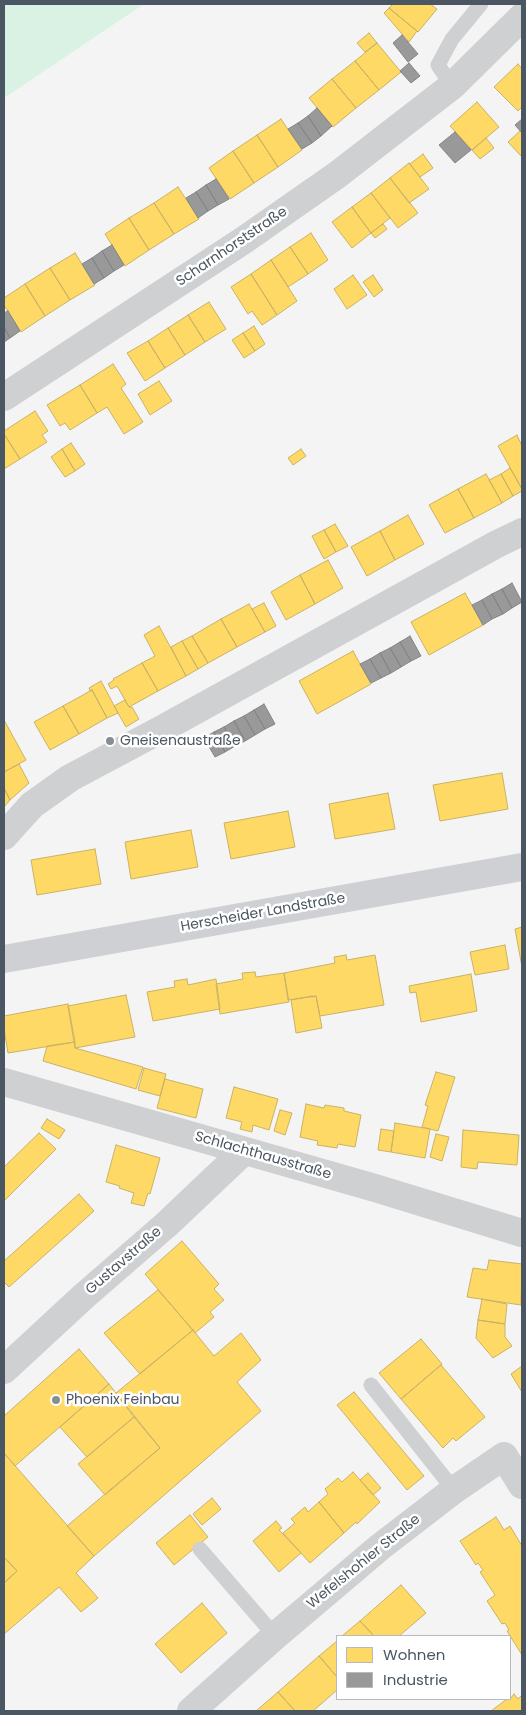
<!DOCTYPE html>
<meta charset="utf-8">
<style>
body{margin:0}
#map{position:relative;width:526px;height:1715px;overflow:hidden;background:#f4f4f4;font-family:Poppins,sans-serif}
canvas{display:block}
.frame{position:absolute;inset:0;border:5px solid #4a5661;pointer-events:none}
.legend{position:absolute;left:336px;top:1635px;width:175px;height:65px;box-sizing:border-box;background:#fff;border:1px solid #b7bbc0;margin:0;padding:6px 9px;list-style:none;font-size:15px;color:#4a5661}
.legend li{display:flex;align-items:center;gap:10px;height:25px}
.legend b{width:25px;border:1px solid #b7bbc0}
</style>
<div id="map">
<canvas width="526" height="1715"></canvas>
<div class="frame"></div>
<ul class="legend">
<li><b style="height:14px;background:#ffd966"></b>Wohnen</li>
<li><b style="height:14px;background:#999"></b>Industrie</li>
</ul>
</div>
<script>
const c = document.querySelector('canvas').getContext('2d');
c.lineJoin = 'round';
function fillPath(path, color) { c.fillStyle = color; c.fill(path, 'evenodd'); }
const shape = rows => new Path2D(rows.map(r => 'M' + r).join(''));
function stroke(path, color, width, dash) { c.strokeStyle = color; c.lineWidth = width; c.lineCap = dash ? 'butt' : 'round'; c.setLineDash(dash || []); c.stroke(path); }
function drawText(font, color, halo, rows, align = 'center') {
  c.font = font + ' Poppins,sans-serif'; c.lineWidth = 5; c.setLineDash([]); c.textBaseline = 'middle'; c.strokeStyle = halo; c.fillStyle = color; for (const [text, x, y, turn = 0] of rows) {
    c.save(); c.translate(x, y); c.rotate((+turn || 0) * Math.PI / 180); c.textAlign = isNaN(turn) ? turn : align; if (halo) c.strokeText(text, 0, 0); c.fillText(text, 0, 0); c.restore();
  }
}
fillPath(shape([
 [4,4,144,4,4,98]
]), '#d9f2e3');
const homes = shape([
 [393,4,430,4,437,9,418,32,389,8,393,4],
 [389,8,417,31,409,42,384,13,389,8],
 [369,33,377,43,365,52,357,43,369,33],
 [377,43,401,72,379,90,355,61,377,43],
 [355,61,379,90,356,108,332,79,355,61],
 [518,64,522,69,522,107,518,111,494,87,518,64],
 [332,79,356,108,333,127,309,98,332,79],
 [477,102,499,127,472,150,450,126,477,102],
 [281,119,302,150,278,167,257,135,281,119],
 [520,131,522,133,522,157,508,142,520,131],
 [257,135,278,167,254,183,233,151,257,135],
 [486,138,494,148,480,159,472,150,486,138],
 [233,151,254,183,230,199,209,168,233,151],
 [423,154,433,168,420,177,410,164,423,154],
 [409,163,429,189,409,203,390,178,409,163],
 [390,178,418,213,398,228,371,193,390,178],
 [178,187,199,219,174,234,154,203,178,187],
 [371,193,390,218,371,233,352,207,371,193],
 [154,203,174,234,149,250,129,218,154,203],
 [352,207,371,233,352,248,332,222,352,207],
 [129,218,149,250,125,266,105,234,129,218],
 [383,224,387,229,375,238,371,233,383,224],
 [311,233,328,260,308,274,290,247,311,233],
 [290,247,308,274,288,287,271,260,290,247],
 [75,253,95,285,70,300,50,268,75,253],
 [271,260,297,301,277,315,251,274,271,260],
 [50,268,70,300,45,316,25,284,50,268],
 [251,274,277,315,262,325,252,311,248,314,231,287,251,274],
 [353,275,367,295,347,309,334,289,353,275],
 [373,275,383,290,374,297,363,282,373,275],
 [25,284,45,316,21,332,4,305,4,298,25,284],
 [209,302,226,329,205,342,188,315,209,302],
 [188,315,205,342,185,355,168,328,188,315],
 [254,326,265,344,255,351,243,333,254,326],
 [168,328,185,355,165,368,148,341,168,328],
 [243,333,255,351,244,358,232,340,243,333],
 [148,341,165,368,145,381,127,353,148,341],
 [113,364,126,384,121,388,143,422,124,434,107,407,97,413,80,385,113,364],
 [159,381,172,401,150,415,138,394,159,381],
 [80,385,97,413,70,430,65,423,60,426,47,405,80,385],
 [35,411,48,431,42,435,47,442,20,459,4,434,4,431,35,411],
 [4,434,20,459,4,469,4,434],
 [517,435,522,446,522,489,498,446,517,435],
 [71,443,85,464,75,471,62,449,71,443],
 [62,449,75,471,65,477,51,457,62,449],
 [301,449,306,456,293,465,288,458,301,449],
 [510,468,522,489,522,491,513,496,501,474,510,468],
 [486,474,502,503,474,518,458,489,486,474],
 [501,474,513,496,502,503,489,480,501,474],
 [458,489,474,518,445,533,429,505,458,489],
 [408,515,424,544,395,560,380,531,408,515],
 [335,524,348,546,336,552,324,530,335,524],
 [324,530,336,552,324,559,312,536,324,530],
 [380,531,395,560,367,576,351,547,380,531],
 [328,560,343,588,315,604,300,575,328,560],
 [300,575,315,604,286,620,271,592,300,575],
 [465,593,483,625,429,655,411,622,465,593],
 [264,603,276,626,265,632,252,609,264,603],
 [249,604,265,632,237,647,221,619,249,604],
 [221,619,237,647,208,663,192,636,221,619],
 [159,626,186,676,158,691,142,663,155,656,144,635,159,626],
 [192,636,208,663,198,669,182,641,192,636],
 [182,641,198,669,186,676,171,647,182,641],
 [353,651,371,684,317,714,299,681,353,651],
 [142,663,158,691,129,707,117,686,111,689,108,684,114,680,113,679,142,663],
 [101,681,118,713,107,718,92,690,90,691,89,688,101,681],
 [92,690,107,718,79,734,63,706,92,690],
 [125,700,129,707,132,707,139,719,126,727,114,706,125,700],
 [63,706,79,734,50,750,34,722,63,706],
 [4,720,26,760,4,772,4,720],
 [19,764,29,783,10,800,4,788,4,772,19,764],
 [502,773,508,809,440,821,433,785,502,773],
 [4,788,10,800,4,807,4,788],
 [388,793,395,829,335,839,329,804,388,793],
 [288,811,295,847,231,859,224,823,288,811],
 [191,830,198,867,131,879,125,842,191,830],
 [95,849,101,884,37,895,31,860,95,849],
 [522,927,522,967,515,929,522,927],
 [505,945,509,969,475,975,470,952,505,945],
 [346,955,347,960,375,955,384,1005,320,1016,316,996,288,1000,284,973,335,963,334,957,346,955],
 [255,972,256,977,284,973,289,1002,220,1014,216,984,243,979,242,973,255,972],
 [471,974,477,1011,421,1022,416,992,410,993,409,986,471,974],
 [187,979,188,985,216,979,220,1009,153,1021,147,992,175,987,174,981,187,979],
 [126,995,135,1037,75,1048,68,1006,126,995],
 [312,996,312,997,316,996,322,1028,296,1033,291,1000,312,996],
 [68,1004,75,1042,8,1053,4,1029,4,1016,68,1004],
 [75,1042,75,1048,143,1067,136,1089,43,1061,47,1046,75,1042],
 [144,1068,166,1074,160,1096,138,1090,144,1068],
 [436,1072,455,1077,438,1131,422,1127,428,1106,425,1105,436,1072],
 [165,1079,203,1089,196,1118,157,1108,165,1079],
 [234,1087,278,1099,269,1130,253,1125,252,1132,240,1129,242,1122,226,1118,234,1087],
 [306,1104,324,1108,325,1105,344,1108,344,1111,361,1115,355,1147,338,1144,337,1148,317,1145,318,1141,300,1137,306,1104],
 [280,1110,292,1113,285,1135,274,1131,280,1110],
 [47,1119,65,1130,59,1139,41,1128,47,1119],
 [395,1123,430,1129,425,1158,391,1152,395,1123],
 [381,1129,394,1131,391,1152,378,1150,381,1129],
 [463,1130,519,1135,517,1165,478,1162,477,1169,461,1167,463,1130],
 [39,1133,56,1149,4,1201,4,1167,39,1133],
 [436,1134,449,1137,442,1161,430,1157,436,1134],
 [116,1145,160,1158,150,1194,148,1193,144,1206,131,1203,134,1193,119,1188,120,1186,106,1182,116,1145],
 [79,1194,94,1211,9,1287,4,1282,4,1261,79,1194],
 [182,1241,219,1284,214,1289,224,1300,210,1312,214,1317,195,1333,145,1274,182,1241],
 [489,1260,522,1264,521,1305,467,1297,473,1268,487,1270,489,1260],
 [158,1290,193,1330,140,1374,104,1333,158,1290],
 [482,1299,507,1304,505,1324,478,1320,482,1299],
 [478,1320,505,1324,505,1337,512,1346,493,1358,476,1338,478,1320],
 [193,1330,214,1356,241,1333,261,1360,237,1382,261,1411,94,1556,67,1526,160,1448,116,1393,193,1330],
 [421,1339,442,1364,401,1399,379,1373,421,1339],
 [79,1349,109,1384,15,1466,4,1453,4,1416,79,1349],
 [441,1365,485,1417,456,1441,453,1438,443,1448,401,1399,441,1365],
 [522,1366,522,1392,511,1374,522,1366],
 [109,1384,134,1417,87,1457,60,1427,109,1384],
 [354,1392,424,1476,407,1490,337,1405,354,1392],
 [134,1417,160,1448,105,1495,78,1464,134,1417],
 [4,1453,94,1556,76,1573,98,1598,81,1612,59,1587,4,1634,4,1583,17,1571,4,1557,4,1453],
 [353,1472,380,1502,357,1524,356,1522,344,1533,319,1502,328,1494,325,1489,338,1478,342,1482,353,1472],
 [368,1473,381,1488,373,1495,360,1480,368,1473],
 [212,1498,221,1509,202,1525,193,1514,212,1498],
 [319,1502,344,1533,310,1563,283,1533,295,1523,291,1519,305,1507,308,1512,319,1502],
 [190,1515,208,1537,174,1565,156,1543,190,1515],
 [496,1517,504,1530,510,1526,522,1546,522,1655,507,1631,509,1630,505,1623,502,1624,487,1601,495,1595,480,1572,483,1570,478,1563,476,1565,460,1541,496,1517],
 [276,1521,282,1528,279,1530,301,1553,279,1572,253,1541,276,1521],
 [4,1557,17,1571,4,1583,4,1557],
 [401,1585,426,1613,399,1636,374,1636,360,1621,401,1585],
 [202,1603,227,1633,181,1673,155,1644,202,1603],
 [360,1621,374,1636,342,1636,360,1621],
 [337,1641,337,1677,319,1656,337,1641],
 [319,1656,337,1677,337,1690,313,1711,295,1711,278,1692,319,1656],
 [278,1692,295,1711,256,1711,278,1692],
 [514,1694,518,1699,522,1695,522,1711,491,1711,507,1699,510,1699,514,1694]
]);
fillPath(homes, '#ffd966');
stroke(homes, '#c9b264', 1);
const industry = shape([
 [402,35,418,54,408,62,393,43,402,35],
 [409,63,420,76,411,83,400,71,409,63],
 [317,108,332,126,321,136,308,116,317,108],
 [308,116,321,136,312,143,298,123,308,116],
 [522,119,522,133,515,125,522,119],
 [298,123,312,143,302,149,288,129,298,123],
 [455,132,471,150,455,163,439,145,455,132],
 [216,179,229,199,218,205,206,185,216,179],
 [206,185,218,205,208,211,196,192,206,185],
 [196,192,208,211,198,218,186,198,196,192],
 [112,245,124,265,114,271,102,251,112,245],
 [102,251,114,271,104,278,92,258,102,251],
 [92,258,104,278,94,284,82,264,92,258],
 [8,311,20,331,10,338,4,327,4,313,8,311],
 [4,327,10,338,4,342,4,327],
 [512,583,522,602,512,608,502,589,512,583],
 [502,589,512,608,503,614,492,594,502,589],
 [492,594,503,614,492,619,482,600,492,594],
 [482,600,492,619,483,625,472,605,482,600],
 [410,636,421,656,411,661,400,642,410,636],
 [400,642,411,661,401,667,390,648,400,642],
 [390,648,401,667,391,673,380,653,390,648],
 [380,653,391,673,381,678,370,659,380,653],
 [370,659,381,678,371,683,360,664,370,659],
 [264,704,275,724,265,729,254,710,264,704],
 [254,710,265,729,255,735,244,716,254,710],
 [244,716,255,735,245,741,234,721,244,716],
 [234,721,245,741,235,746,224,727,234,721],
 [224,727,235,746,225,752,214,732,224,727],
 [214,732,225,752,215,757,204,738,214,732]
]);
fillPath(industry, '#999');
stroke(industry, '#818588', 1);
stroke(shape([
 [452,86,438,65,452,39,481,4],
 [371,1385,454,1490],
 [200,1549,275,1636]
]), '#ced0d2', 15);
stroke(shape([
 [4,397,244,240,337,175,452,86,522,17],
 [4,836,32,805,70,778,162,729,497,544,522,532],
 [4,1082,375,1188,522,1233],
 [4,1370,84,1296,167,1224,244,1151],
 [191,1711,275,1636,380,1547,454,1490,504,1456,522,1485]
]), '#ced0d2', 28);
stroke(shape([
 [4,959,522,867]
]), '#ced0d4', 28);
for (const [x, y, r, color] of [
 [110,741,5,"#868d94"],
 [56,1400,5,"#868d94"]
]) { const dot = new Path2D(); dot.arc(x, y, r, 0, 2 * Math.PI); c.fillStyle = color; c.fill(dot); stroke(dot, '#fff', 2); }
drawText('14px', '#4a5661', '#fff', [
 ["Scharnhorststraße",232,247,-34],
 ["Herscheider Landstraße",263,913,-10],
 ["Schlachthausstraße",263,1156,16],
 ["Gustavstraße",124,1261,-41],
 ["Wefelshohler Straße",364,1562,-39]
]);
drawText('14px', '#4a5661', '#fff', [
 ["Gneisenaustraße",120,741],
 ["Phoenix Feinbau",66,1400]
], 'left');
</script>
